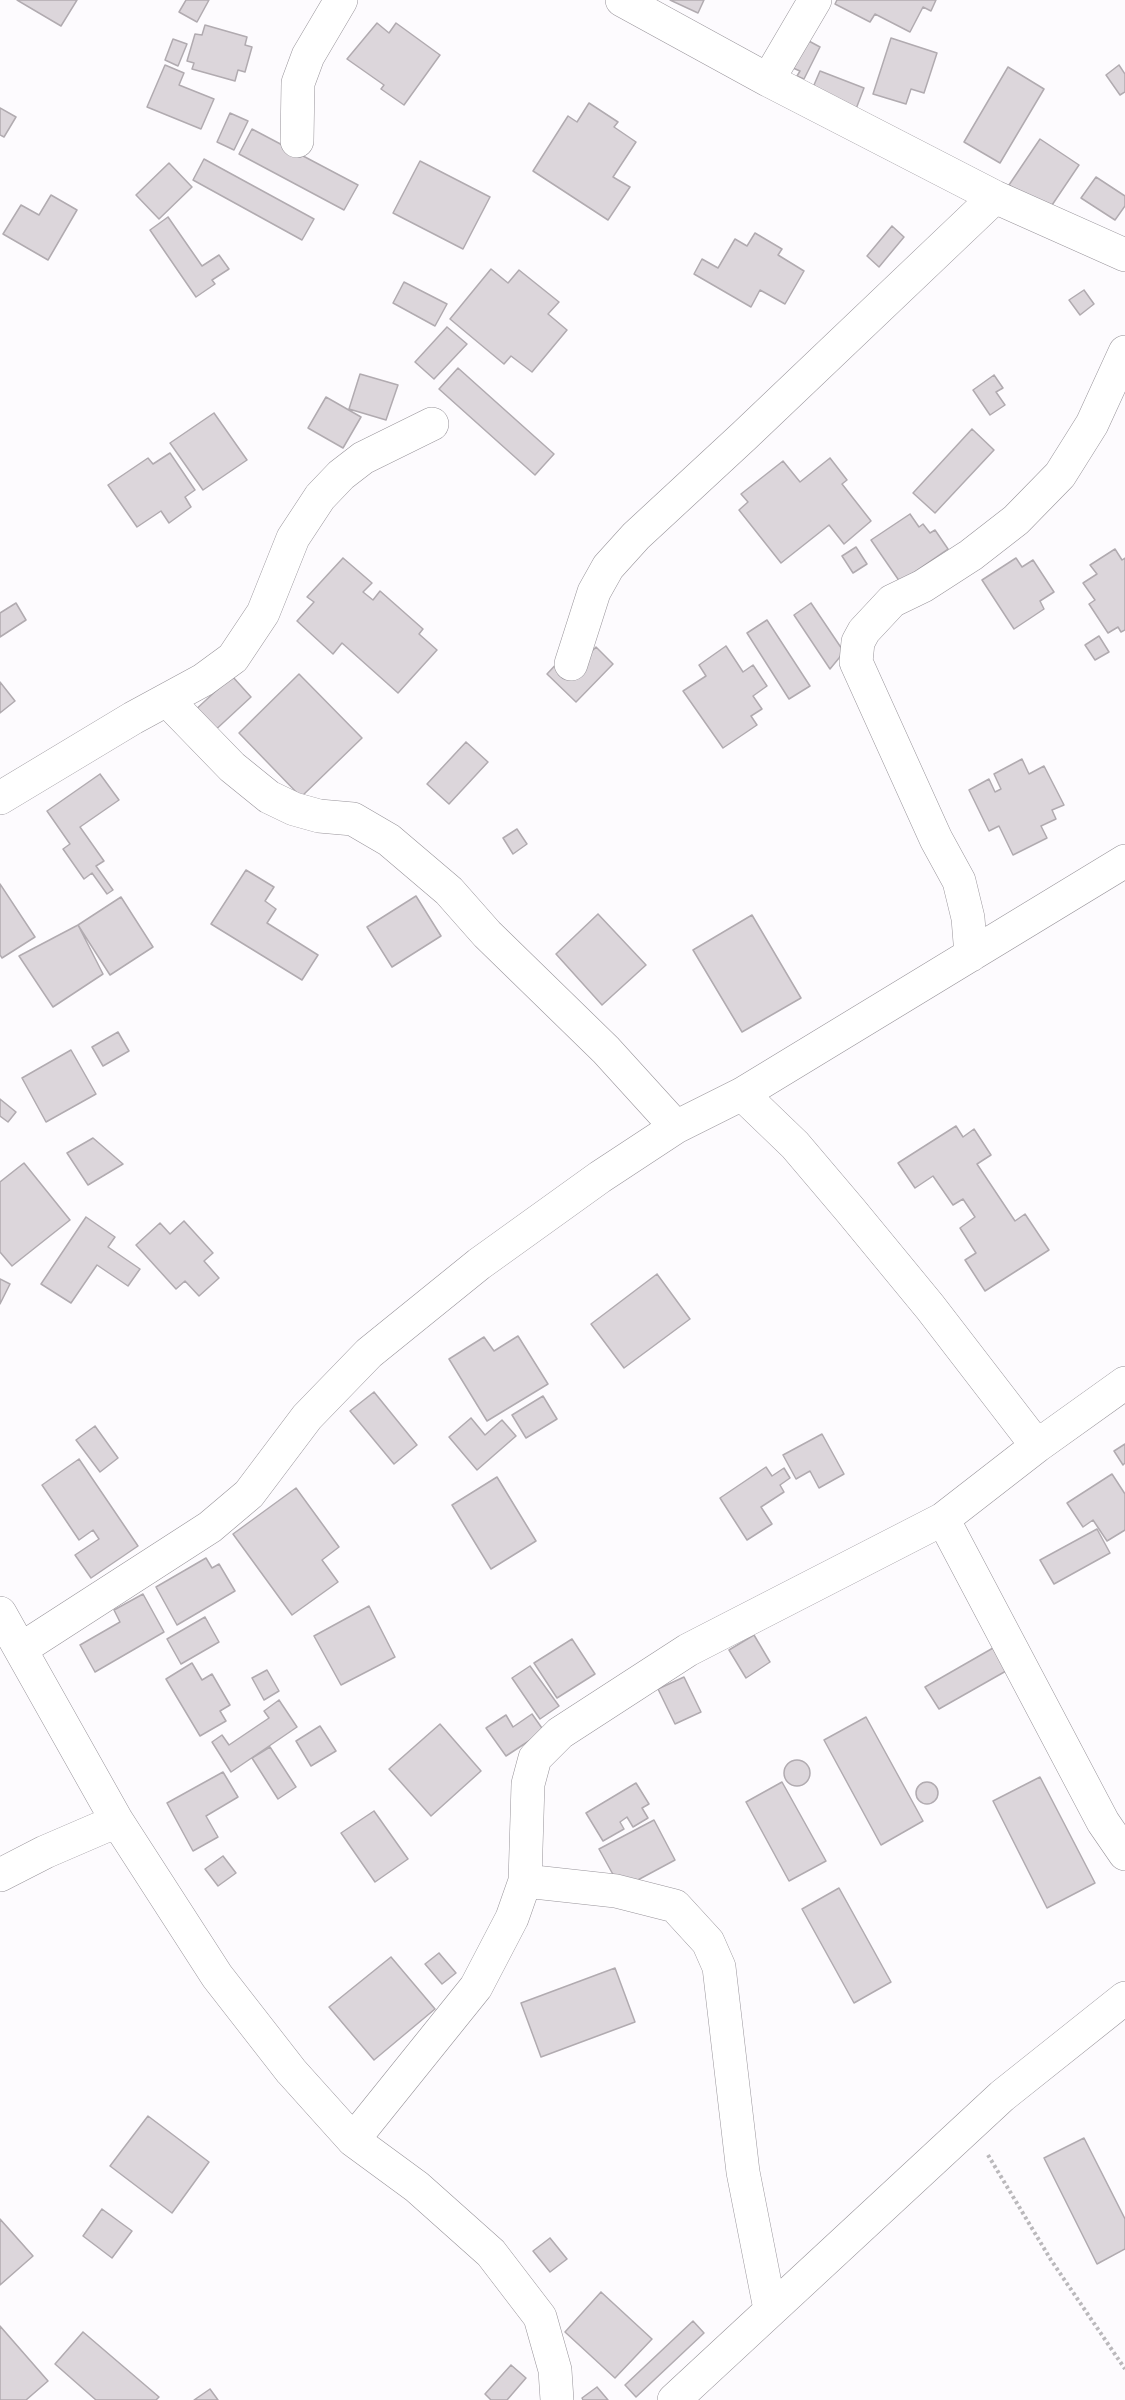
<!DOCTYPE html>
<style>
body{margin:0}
canvas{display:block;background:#fdfbfe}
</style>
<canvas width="1125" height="2400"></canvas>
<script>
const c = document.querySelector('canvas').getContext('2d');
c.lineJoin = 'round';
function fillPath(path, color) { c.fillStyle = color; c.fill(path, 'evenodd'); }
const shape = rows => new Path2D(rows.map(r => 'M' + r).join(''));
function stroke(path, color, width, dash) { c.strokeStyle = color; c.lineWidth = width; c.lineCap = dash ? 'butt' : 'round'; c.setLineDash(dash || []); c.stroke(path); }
const building = shape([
 [17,0,77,0,61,26,17,0],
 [186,0,209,0,197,22,179,12,186,0],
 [670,0,704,0,698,13,670,0],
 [837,0,936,0,931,11,923,7,910,32,875,14,870,22,835,4,837,0],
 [377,23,389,33,396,23,440,55,404,105,381,89,384,85,347,59,377,23],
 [205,25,247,37,245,45,252,47,245,72,238,70,235,81,192,69,194,63,187,61,195,34,202,35,205,25],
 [891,38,937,53,924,93,911,89,906,104,873,94,891,38],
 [173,39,187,44,178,66,165,60,173,39],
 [807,40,820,47,804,79,797,76,800,71,793,68,807,40],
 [165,65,184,73,179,85,214,99,201,129,147,107,165,65],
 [1119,65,1125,74,1125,92,1120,95,1106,75,1119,65],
 [1008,67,1044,89,1000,163,964,142,1008,67],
 [820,71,864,88,856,109,811,92,820,71],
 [589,103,618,122,614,127,636,142,613,177,630,187,608,220,533,171,568,116,577,122,589,103],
 [0,108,16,117,4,137,0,135,0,108],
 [230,113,248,121,234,150,217,142,230,113],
 [252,129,358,185,344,210,239,154,252,129],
 [1040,139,1079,165,1048,211,1009,185,1040,139],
 [204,159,314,219,302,240,193,180,204,159],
 [420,161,490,197,463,249,393,213,420,161],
 [169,163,192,187,159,219,136,195,169,163],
 [1096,177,1125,196,1125,206,1115,220,1081,198,1096,177],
 [51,195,77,210,48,260,3,234,21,205,39,215,51,195],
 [168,217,202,266,219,255,229,269,212,280,215,284,196,297,150,230,168,217],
 [892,226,904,237,879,267,867,256,892,226],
 [755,233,782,249,778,255,804,271,785,304,760,290,751,307,694,274,702,259,718,268,735,239,747,246,755,233],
 [491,269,508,283,519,270,559,302,548,314,567,330,532,372,511,356,504,364,450,319,491,269],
 [404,282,447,304,435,326,393,303,404,282],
 [1084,290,1094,304,1080,315,1069,300,1084,290],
 [447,327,467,344,434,379,415,362,447,327],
 [458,368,554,454,535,475,439,389,458,368],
 [360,374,398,385,386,420,349,409,360,374],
 [994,375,1003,388,996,392,1005,405,990,415,973,390,994,375],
 [326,397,361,417,343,448,308,428,326,397],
 [214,413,247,460,203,490,170,443,214,413],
 [972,429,994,450,935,513,913,493,972,429],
 [170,453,195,490,185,497,191,507,169,523,161,511,137,527,108,485,148,458,153,464,170,453],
 [830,458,847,480,842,484,871,521,844,544,829,525,781,563,739,510,748,502,741,494,783,461,800,482,830,458],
 [910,514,919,527,923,524,930,533,935,530,948,549,900,582,871,540,910,514],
 [856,547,867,564,853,573,842,556,856,547],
 [1115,549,1122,560,1125,558,1125,630,1121,632,1118,627,1108,633,1089,604,1095,600,1083,583,1097,574,1090,565,1115,549],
 [343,558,372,583,363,592,373,600,380,591,423,629,419,634,437,650,398,693,342,643,333,654,297,621,314,602,307,597,343,558],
 [1016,558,1022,567,1033,560,1054,592,1040,601,1044,609,1014,629,982,580,1016,558],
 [16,603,26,620,0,637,0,613,16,603],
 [811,603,844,652,830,669,794,615,811,603],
 [767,620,810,686,789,699,747,633,767,620],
 [1099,636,1109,652,1095,660,1085,645,1099,636],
 [726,646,743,672,753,665,767,686,753,696,762,709,751,716,757,725,723,748,683,691,706,676,699,665,726,646],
 [596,647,613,664,576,702,547,674,561,659,573,670,596,647],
 [299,674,362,738,301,797,239,733,299,674],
 [232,676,251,697,211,734,192,713,232,676],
 [0,682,15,701,0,713,0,682],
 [466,742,488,762,449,804,427,784,466,742],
 [1022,759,1029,774,1044,766,1064,805,1052,810,1056,819,1041,826,1047,838,1013,855,999,826,989,831,969,790,989,779,995,792,1001,789,994,774,1022,759],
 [100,774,119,800,80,827,104,861,96,866,113,890,107,894,92,873,84,879,63,849,70,844,47,811,100,774],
 [517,829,527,844,513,854,503,838,517,829],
 [246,870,274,887,265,901,276,909,267,923,318,955,302,980,211,924,246,870],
 [0,884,35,937,2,958,0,955,0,884],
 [416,896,441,936,392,967,367,927,416,896],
 [121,897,153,947,110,975,78,925,121,897],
 [598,914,646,965,602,1005,556,954,598,914],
 [752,915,801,998,742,1032,693,950,752,915],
 [78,925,103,974,53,1007,19,956,78,925],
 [118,1032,129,1051,103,1066,92,1047,118,1032],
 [71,1050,96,1094,46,1122,22,1078,71,1050],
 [0,1099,16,1112,8,1122,0,1116,0,1099],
 [956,1126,963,1137,974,1129,991,1155,977,1164,1015,1221,1025,1214,1049,1250,985,1291,965,1260,976,1253,960,1228,975,1217,963,1199,953,1205,933,1176,915,1188,898,1163,956,1126],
 [93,1138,123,1164,88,1185,67,1153,93,1138],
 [24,1163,70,1220,12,1266,0,1252,0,1182,24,1163],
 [86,1217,115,1237,108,1247,140,1269,128,1286,97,1265,71,1303,41,1284,86,1217],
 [184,1221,213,1253,204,1261,219,1278,199,1296,185,1281,176,1289,136,1245,160,1223,170,1234,184,1221],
 [657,1274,690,1319,624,1368,591,1324,657,1274],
 [0,1279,10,1284,0,1304,0,1279],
 [518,1336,548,1384,487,1421,449,1359,484,1337,494,1351,518,1336],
 [374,1392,417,1445,394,1464,350,1411,374,1392],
 [543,1396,557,1419,526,1438,512,1415,543,1396],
 [471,1418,485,1435,502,1420,516,1436,477,1470,449,1437,471,1418],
 [95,1426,118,1458,100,1472,76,1440,95,1426],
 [822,1434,844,1474,819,1488,810,1471,796,1479,783,1455,822,1434],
 [1125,1444,1125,1463,1123,1465,1114,1451,1125,1444],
 [79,1459,138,1546,91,1578,75,1555,99,1539,93,1530,79,1540,42,1485,79,1459],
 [766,1467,772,1476,784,1468,790,1478,780,1485,784,1492,761,1507,772,1524,747,1540,720,1498,766,1467],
 [1112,1474,1125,1494,1125,1530,1107,1541,1093,1520,1083,1527,1067,1503,1112,1474],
 [497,1477,536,1541,491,1569,452,1505,497,1477],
 [296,1488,339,1547,322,1560,338,1582,292,1615,233,1534,296,1488],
 [1097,1529,1110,1553,1054,1584,1040,1560,1097,1529],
 [206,1558,212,1568,219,1564,235,1591,177,1625,156,1587,206,1558],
 [143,1594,164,1632,95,1672,80,1645,120,1622,114,1610,143,1594],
 [369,1606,395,1657,341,1685,314,1636,369,1606],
 [205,1617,219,1642,181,1664,167,1639,205,1617],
 [754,1635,770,1662,746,1678,729,1650,754,1635],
 [572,1639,595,1674,557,1698,534,1663,572,1639],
 [993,1648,1006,1671,939,1709,925,1687,993,1648],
 [192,1663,202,1680,212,1674,230,1705,220,1711,226,1721,200,1736,166,1679,192,1663],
 [530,1666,559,1706,540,1719,512,1678,530,1666],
 [267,1670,279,1691,264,1700,252,1678,267,1670],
 [684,1677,701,1712,675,1724,658,1689,684,1677],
 [279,1700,297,1727,231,1772,212,1742,222,1735,229,1745,269,1718,264,1711,279,1700],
 [532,1714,544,1731,506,1756,486,1728,506,1715,513,1727,532,1714],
 [866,1717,923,1821,881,1845,824,1740,866,1717],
 [440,1724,481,1771,431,1816,389,1769,440,1724],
 [320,1726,336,1751,311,1766,296,1741,320,1726],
 [270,1747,296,1787,278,1799,252,1758,270,1747],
 '784 1773a13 13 0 1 1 26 0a13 13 0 1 1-26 0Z',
 [223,1772,238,1797,206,1816,218,1837,193,1851,167,1803,223,1772],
 [1040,1777,1095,1883,1047,1908,993,1801,1040,1777],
 '916 1793a11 11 0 1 1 22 0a11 11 0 1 1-22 0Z',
 [782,1782,826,1861,789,1881,746,1802,782,1782],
 [636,1783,649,1804,642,1808,648,1818,633,1827,627,1817,620,1822,624,1829,603,1841,586,1813,636,1783],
 [374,1811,408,1859,375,1882,341,1833,374,1811],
 [654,1820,675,1860,621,1889,599,1849,654,1820],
 [223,1856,236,1873,218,1886,205,1869,223,1856],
 [839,1888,891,1982,854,2003,802,1909,839,1888],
 [439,1953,456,1973,442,1984,425,1964,439,1953],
 [391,1957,435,2009,374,2060,329,2007,391,1957],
 [615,1968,635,2022,541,2057,521,2003,615,1968],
 [148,2116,209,2162,172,2213,110,2166,148,2116],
 [1084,2138,1125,2219,1125,2249,1097,2264,1044,2158,1084,2138],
 [102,2209,132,2231,112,2258,83,2236,102,2209],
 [0,2219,33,2256,0,2285,0,2219],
 [550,2238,567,2259,550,2272,533,2251,550,2238],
 [601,2292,652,2339,615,2378,565,2332,601,2292],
 [693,2321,704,2333,636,2397,625,2385,693,2321],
 [0,2326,48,2381,26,2400,0,2400,0,2326],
 [83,2332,159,2397,156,2400,96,2400,55,2364,83,2332],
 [511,2365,526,2378,507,2400,491,2400,485,2394,511,2365],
 [597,2387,608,2400,583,2400,582,2398,597,2387],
 [210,2389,218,2400,194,2400,210,2389]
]);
fillPath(building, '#dcd6db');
stroke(building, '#b1abb0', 1.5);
const minor = shape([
 [622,0,768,80,995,197,1125,255],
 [768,80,815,0],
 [297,141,298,83,308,56,341,0],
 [571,664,594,592,608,567,636,536,744,436,995,197],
 [167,700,232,767,269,797,294,809,319,816,353,819,389,840,449,891,487,934,606,1050,676,1127],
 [0,798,133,718,203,680,233,658,263,613,293,538,320,497,341,475,363,458,432,424],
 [971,955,968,918,959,881,936,839,856,662,858,642,864,631,892,601,923,586,971,555,1016,520,1060,475,1092,424,1125,352],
 [742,1094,795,1145,851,1211,930,1307,1037,1446],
 [943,1519,1103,1822,1125,1854],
 [0,1613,117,1821,217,1976,291,2071,353,2140,417,2187,491,2253,540,2317,555,2370,557,2400],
 [21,1649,210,1527,249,1494,307,1417,369,1353,479,1264,600,1177,676,1127,742,1094,1125,861],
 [0,1875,45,1852,117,1821],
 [525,1881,616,1891,675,1906,708,1942,719,1967,743,2172,770,2309],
 [353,2140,476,1987,512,1918,525,1881,528,1784,535,1758,560,1733,688,1650,943,1519,1037,1446,1125,1383],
 [674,2400,1002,2096,1125,1998]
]);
stroke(minor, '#98949a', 34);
stroke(shape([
 [988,2155,1051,2260,1125,2369]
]), '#bab8bb', 4, [3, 3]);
stroke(minor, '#fff', 33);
</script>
